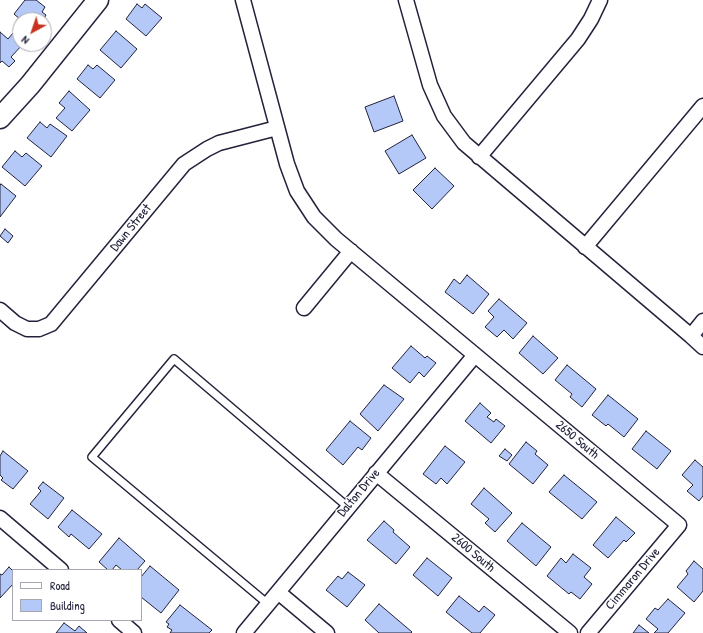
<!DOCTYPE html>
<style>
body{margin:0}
#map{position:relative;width:703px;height:633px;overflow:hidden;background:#fff;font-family:"Patrick Hand",sans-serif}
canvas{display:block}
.legend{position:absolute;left:12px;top:569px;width:130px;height:52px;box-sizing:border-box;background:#fff;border:1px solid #a7a7b1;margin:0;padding:5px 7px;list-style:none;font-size:12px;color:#22223b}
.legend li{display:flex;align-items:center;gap:8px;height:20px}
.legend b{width:20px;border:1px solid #a7a7b1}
.north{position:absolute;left:12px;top:12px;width:40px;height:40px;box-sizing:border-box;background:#fff;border:1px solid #a7a7b1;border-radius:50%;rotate:220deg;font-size:11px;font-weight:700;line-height:16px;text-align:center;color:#22223b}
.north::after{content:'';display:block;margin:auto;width:14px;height:18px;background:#c8321e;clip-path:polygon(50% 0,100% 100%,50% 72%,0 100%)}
</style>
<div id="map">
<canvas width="703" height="633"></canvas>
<ul class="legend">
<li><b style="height:5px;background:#fff"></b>Road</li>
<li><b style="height:11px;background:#b4c9f8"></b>Building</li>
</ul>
<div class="north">N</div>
</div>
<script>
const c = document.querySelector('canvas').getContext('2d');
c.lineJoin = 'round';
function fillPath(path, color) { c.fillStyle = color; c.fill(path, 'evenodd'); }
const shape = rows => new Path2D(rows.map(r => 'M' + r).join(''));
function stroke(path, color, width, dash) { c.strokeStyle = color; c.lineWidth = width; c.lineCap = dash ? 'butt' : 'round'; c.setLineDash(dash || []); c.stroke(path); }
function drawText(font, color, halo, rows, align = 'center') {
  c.font = font + ' "Patrick Hand",sans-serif'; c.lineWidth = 3; c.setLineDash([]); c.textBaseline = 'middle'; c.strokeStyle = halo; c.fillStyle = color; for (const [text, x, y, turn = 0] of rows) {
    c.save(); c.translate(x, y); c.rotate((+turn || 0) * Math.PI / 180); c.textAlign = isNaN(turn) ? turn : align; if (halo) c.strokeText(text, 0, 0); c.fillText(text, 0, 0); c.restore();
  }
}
const building = shape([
 [25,0,36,0,45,7,42,12,46,15,43,20,21,20,14,14,25,0],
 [137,4,142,8,145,4,162,18,146,36,126,19,137,4],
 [116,31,137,49,121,68,100,50,116,31],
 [0,32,8,39,13,33,20,39,20,44,23,44,11,57,15,61,9,67,2,61,0,63,0,32],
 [88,65,93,69,97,65,115,80,100,98,77,79,88,65],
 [69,91,90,110,72,131,56,118,65,108,59,103,69,91],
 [394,96,403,121,374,132,365,107,394,96],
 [40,122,47,128,50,124,67,136,51,157,27,138,40,122],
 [412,135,426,158,399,174,385,151,412,135],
 [15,151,22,157,26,153,42,166,25,186,2,167,15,151],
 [435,168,454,186,432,209,413,190,435,168],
 [1,184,16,196,0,217,0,185,1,184],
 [5,229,13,236,8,243,0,236,5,229],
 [467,275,489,294,473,314,445,292,454,279,460,284,467,275],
 [499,299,527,323,513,339,504,330,497,337,485,327,494,317,488,311,499,299],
 [533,336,558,358,543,374,519,353,533,336],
 [411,346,425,358,427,356,436,363,424,377,419,372,410,383,392,368,411,346],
 [567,365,596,389,582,407,570,397,572,394,555,380,567,365],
 [384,385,404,399,378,431,360,414,384,385],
 [608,395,638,419,624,437,608,424,606,426,592,415,608,395],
 [480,403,491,413,487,417,494,422,496,419,505,426,491,443,465,421,480,403],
 [350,421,371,438,362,450,358,447,343,465,326,450,350,421],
 [646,431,671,451,657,469,632,449,646,431],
 [526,442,537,451,535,454,548,465,533,484,509,464,526,442],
 [445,446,465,462,447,484,441,478,436,484,423,474,445,446],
 [505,449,512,455,507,461,499,456,505,449],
 [3,451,28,471,13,489,1,480,3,478,0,475,0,456,3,451],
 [695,460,703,467,703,496,699,501,687,491,693,485,682,475,695,460],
 [564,475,597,502,582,519,549,492,564,475],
 [43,482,64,498,48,519,30,504,41,491,38,488,43,482],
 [484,488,512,513,495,532,485,523,489,519,471,504,484,488],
 [72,510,102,534,89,549,71,534,69,537,58,527,72,510],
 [616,517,635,533,626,542,624,540,608,558,593,545,616,517],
 [384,521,394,530,393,532,410,547,396,564,367,540,384,521],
 [522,523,551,547,536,566,507,541,522,523],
 [119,538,145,561,137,570,122,570,116,565,112,570,108,570,99,562,119,538],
 [573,554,591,568,584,577,592,584,580,599,571,592,569,594,547,576,561,558,566,563,573,554],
 [427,558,452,578,438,596,413,575,427,558],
 [694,561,703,569,703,591,694,602,677,587,688,574,686,571,694,561],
 [150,566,179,590,161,613,141,597,141,577,150,566],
 [9,567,13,571,13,584,0,598,0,574,2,575,9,567],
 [348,572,365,585,347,607,326,590,338,576,342,579,348,572],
 [459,596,479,612,484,606,495,615,480,633,472,633,446,612,459,596],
 [668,599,685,613,668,633,654,633,658,629,646,619,655,608,658,610,668,599],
 [379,604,412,632,411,633,379,633,365,620,379,604],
 [180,605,212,630,209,633,170,633,172,630,167,627,169,624,166,622,180,605],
 [64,623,75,631,79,626,87,633,56,633,64,623],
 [639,625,649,633,633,633,639,625]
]);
fillPath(building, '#b4c9f8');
stroke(building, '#22223b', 1);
const lane = shape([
 [268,604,92,457,174,359,348,507]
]);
const street = shape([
 [243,0,287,164,297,191,314,217,336,239,679,525,588,633],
 [406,0,430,85,444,116,464,143,691,336,703,321],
 [479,157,578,39,591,19,600,0],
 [585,247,703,106],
 [304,308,351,251],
 [0,310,15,323,27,329,39,329,51,324,184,164,207,149,219,143,277,128],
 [691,336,703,347],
 [376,473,570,633],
 [0,518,61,570],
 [278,592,327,633],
 [119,620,134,633],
 [244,633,475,355]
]);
const secondary = shape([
 [0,118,30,85,98,0]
]);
stroke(lane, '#22223b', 10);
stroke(street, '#22223b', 17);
stroke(secondary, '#22223b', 23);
stroke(lane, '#fff', 7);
stroke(street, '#fff', 14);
stroke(secondary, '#fff', 20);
drawText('13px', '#22223b', '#fff', [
 ["Dawn Street",131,228,-51],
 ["2650 South",577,440,40],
 ["Dalton Drive",359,493,-50],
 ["2600 South",473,553,40],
 ["Cimmaron Drive",633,579,-50]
]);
</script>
